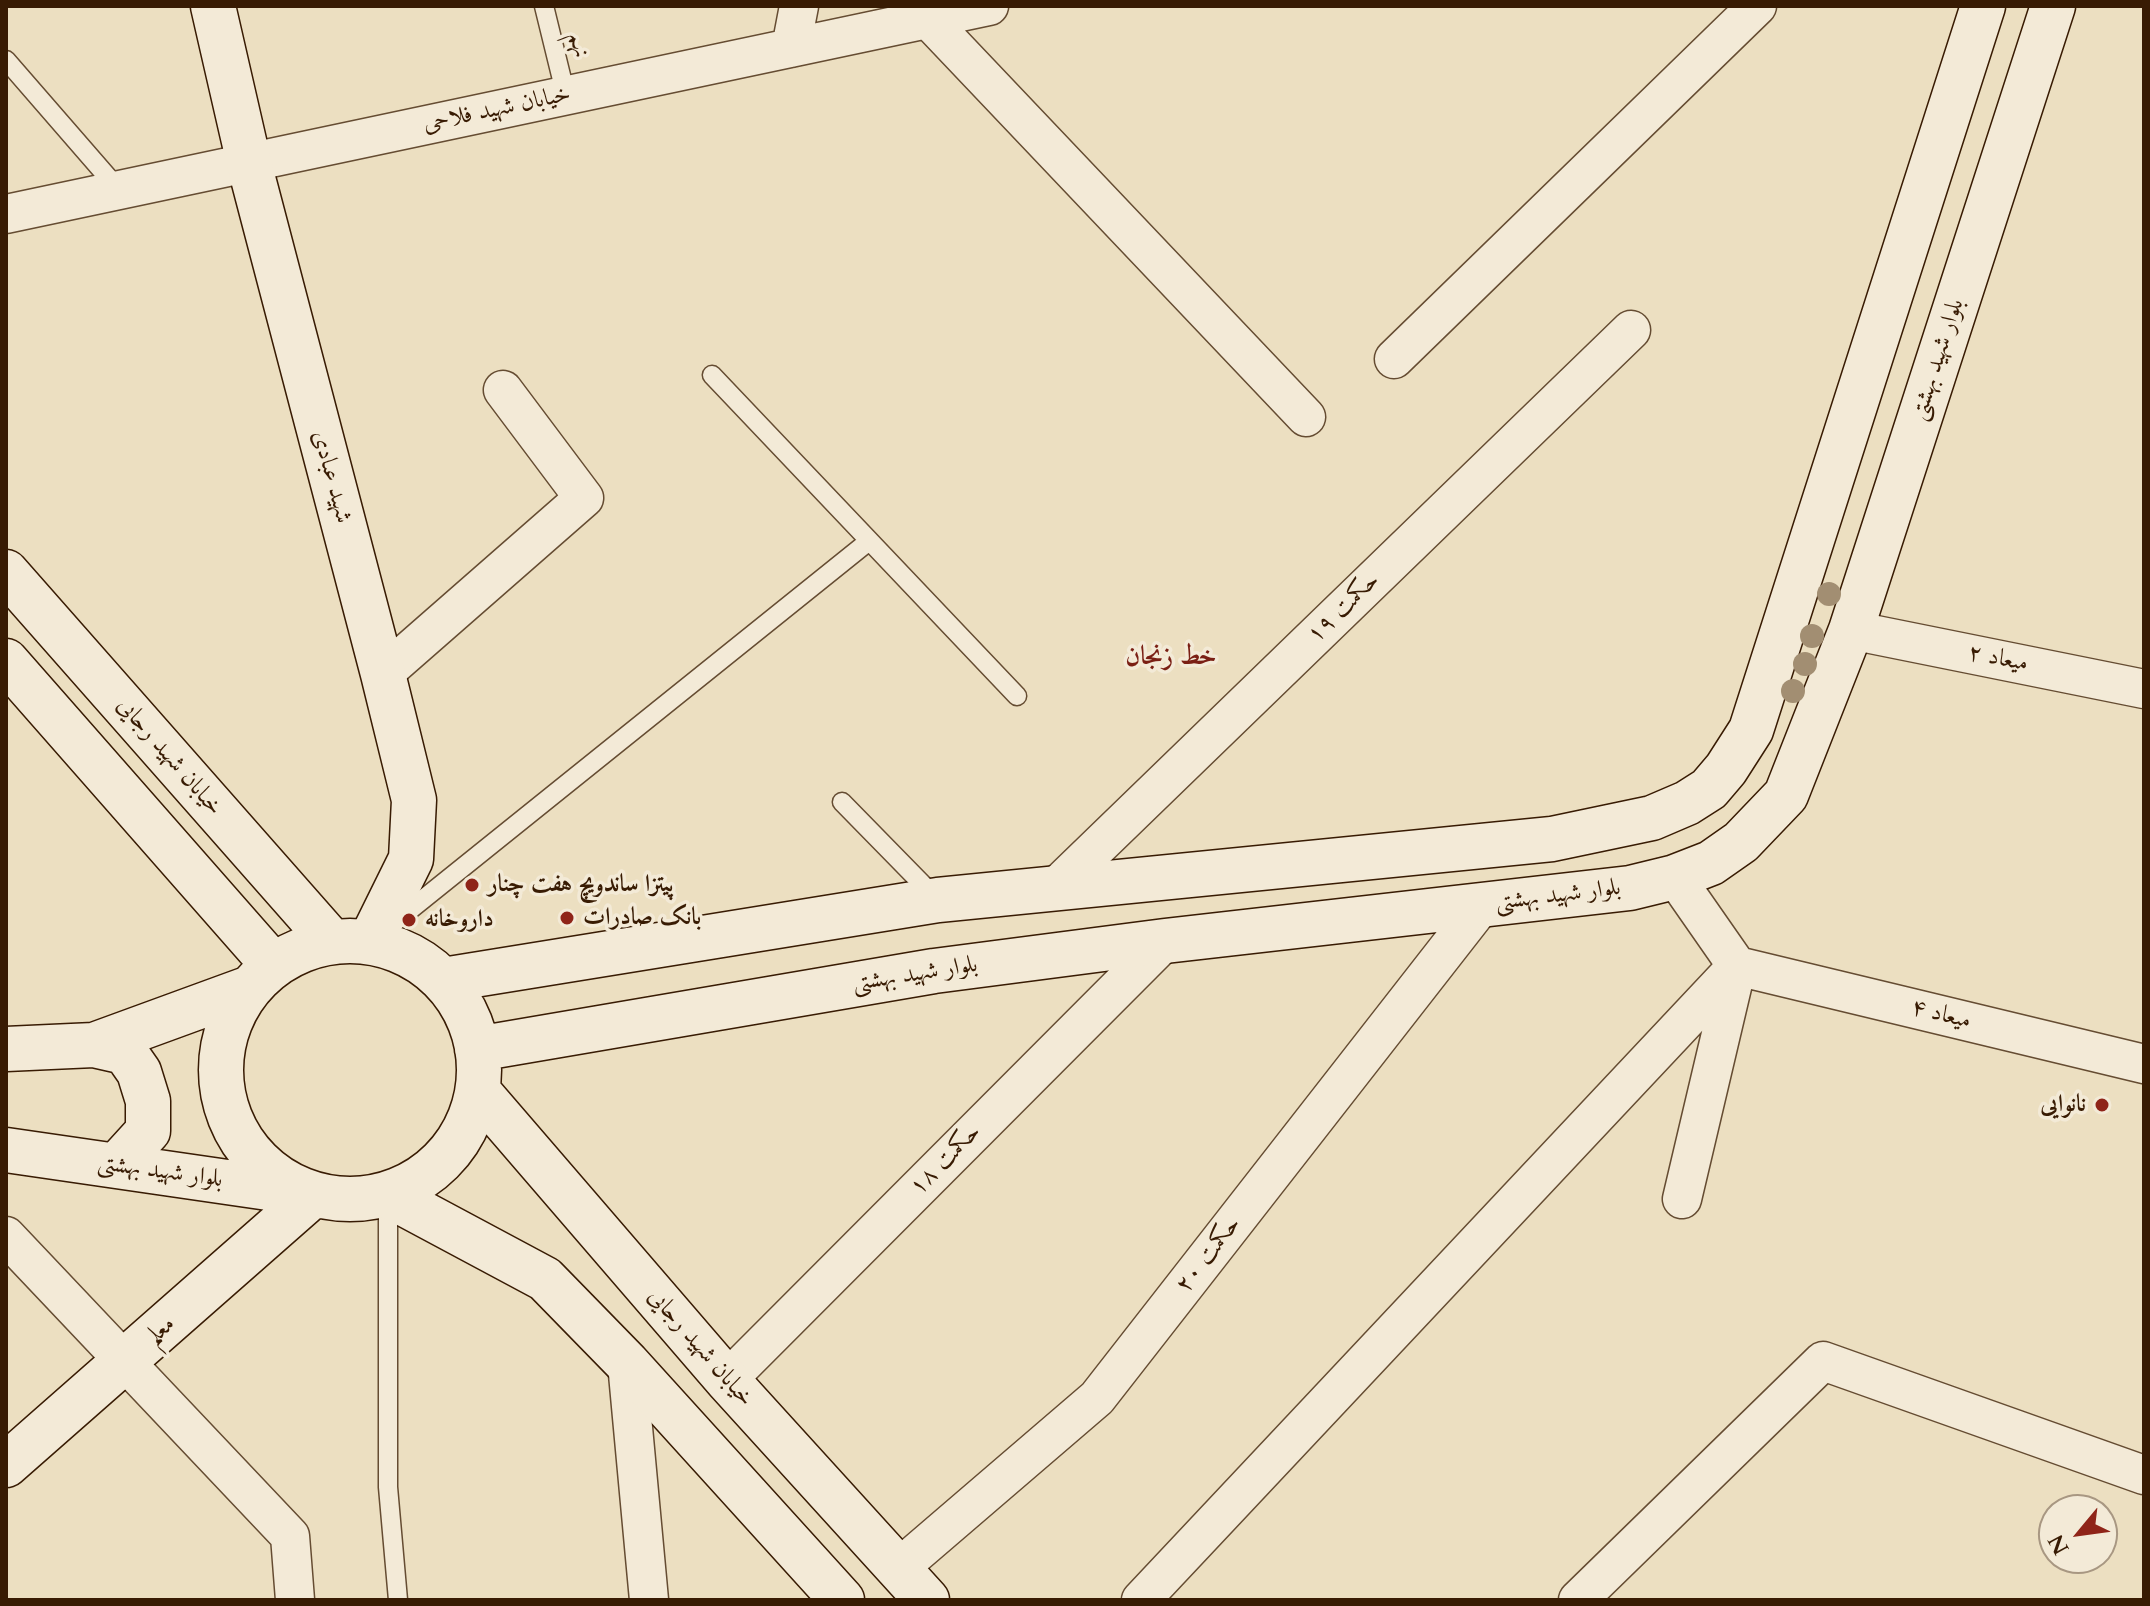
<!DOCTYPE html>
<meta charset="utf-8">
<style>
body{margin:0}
#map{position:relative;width:2150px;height:1606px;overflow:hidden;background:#ecdfc1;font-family:Cardo,serif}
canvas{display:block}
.frame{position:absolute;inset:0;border:8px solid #381b03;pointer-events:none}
.north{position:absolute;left:2038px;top:1494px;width:80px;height:80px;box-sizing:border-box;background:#f3ead7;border:2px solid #a89782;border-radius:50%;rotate:241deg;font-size:22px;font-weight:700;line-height:32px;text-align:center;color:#381b03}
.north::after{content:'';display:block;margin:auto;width:28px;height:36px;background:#8f2418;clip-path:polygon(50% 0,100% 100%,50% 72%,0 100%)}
</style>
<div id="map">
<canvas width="2150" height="1606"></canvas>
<div class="frame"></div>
<div class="north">N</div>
</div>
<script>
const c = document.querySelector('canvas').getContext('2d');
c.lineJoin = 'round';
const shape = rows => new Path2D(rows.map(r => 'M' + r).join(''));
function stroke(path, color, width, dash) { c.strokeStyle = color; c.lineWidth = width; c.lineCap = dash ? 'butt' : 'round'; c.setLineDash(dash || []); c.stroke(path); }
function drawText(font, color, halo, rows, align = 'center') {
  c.font = font + ' Cardo,Amiri,serif'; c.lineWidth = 7; c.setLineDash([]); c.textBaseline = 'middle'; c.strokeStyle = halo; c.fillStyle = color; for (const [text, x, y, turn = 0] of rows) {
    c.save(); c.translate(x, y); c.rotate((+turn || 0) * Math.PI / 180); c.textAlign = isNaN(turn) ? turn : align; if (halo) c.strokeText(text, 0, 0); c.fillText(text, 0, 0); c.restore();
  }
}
const lane = shape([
 [544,6,566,96],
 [6,60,119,190],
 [712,375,1017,696],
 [842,802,936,898],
 [391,925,869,541],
 [388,1198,388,1487,398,1600]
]);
const street = shape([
 [928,19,1306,417],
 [791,48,799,6],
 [6,214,989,6],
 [1394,359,1757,6],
 [1851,630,2144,689],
 [383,674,584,498,503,390],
 [1057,886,1631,330],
 [1682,1199,1737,966,2144,1064],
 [6,1236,290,1536,295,1600],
 [627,1363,649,1600],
 [727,1380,1165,941],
 [899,1568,1097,1398,1481,906],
 [1141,1600,1737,966,1675,877],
 [1578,1600,1823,1361,2144,1475]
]);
const secondary = shape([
 [213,6,249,163,383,674,414,800,411,859,370,942],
 [6,572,332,942],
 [6,661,274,966],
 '221 1070a129 129 0 1 1 258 0a129 129 0 1 1-258 0Z',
 [443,980,938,900,1552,839,1652,818,1687,803,1709,789,1726,769,1751,730,1983,6],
 [94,1045,125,1052,139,1072,148,1101,148,1131,117,1165],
 [6,1049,94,1045,250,988],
 [477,1049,934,971,1165,941,1630,888,1675,877,1711,863,1741,842,1786,795,1851,630,2053,6],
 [478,1091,727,1380,927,1600],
 [6,1150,296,1192],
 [388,1195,545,1279,627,1363,842,1600],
 [6,1465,313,1195]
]);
stroke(lane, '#654c32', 21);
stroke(street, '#654c32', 41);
stroke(secondary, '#381b03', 47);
stroke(lane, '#f3ead7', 18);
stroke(street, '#f3ead7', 38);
stroke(secondary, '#f3ead7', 44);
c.fillStyle = '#a28e72';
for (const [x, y] of [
 [1829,594],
 [1812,636],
 [1805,664],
 [1793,691]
]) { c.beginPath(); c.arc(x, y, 12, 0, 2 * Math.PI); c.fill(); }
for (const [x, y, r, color] of [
 [472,885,8,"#8f2418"],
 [567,918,8,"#8f2418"],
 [409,920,8,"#8f2418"],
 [2102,1105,8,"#8f2418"]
]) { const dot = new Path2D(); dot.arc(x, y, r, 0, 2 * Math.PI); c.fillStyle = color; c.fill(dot); stroke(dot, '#f3ead7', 3); }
drawText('24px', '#381b03', '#f3ead7', [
 ["نهم",578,45,76],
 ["خیابان شهید فلاحی",497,110,-12],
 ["بلوار شهید بهشتی",1938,360,-72],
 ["شهید عبادی",331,477,75],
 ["حکمت ۱۹",1344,608,-44],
 ["میعاد ۲",1998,659,11],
 ["خیابان شهید رجایی",169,757,49],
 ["بلوار شهید بهشتی",1558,896,-7],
 ["بلوار شهید بهشتی",915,975,-9],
 ["میعاد ۴",1941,1015,14],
 ["حکمت ۱۸",946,1160,-45],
 ["بلوار شهید بهشتی",160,1172,8],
 ["حکمت ۲۰",1209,1255,-52],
 ["معلم",161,1331,-42],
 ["خیابان شهید رجایی",700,1348,49]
]);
drawText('bold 24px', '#381b03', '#f3ead7', [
 ["پیتزا ساندویچ هفت چنار",488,885],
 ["بانک صادرات",583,918],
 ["داروخانه",425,920],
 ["نانوایی",2086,1105,"right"]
], 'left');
drawText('bold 26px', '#7a1f14', '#f3ead7', [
 ["خط زنجان",1171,658]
]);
</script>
